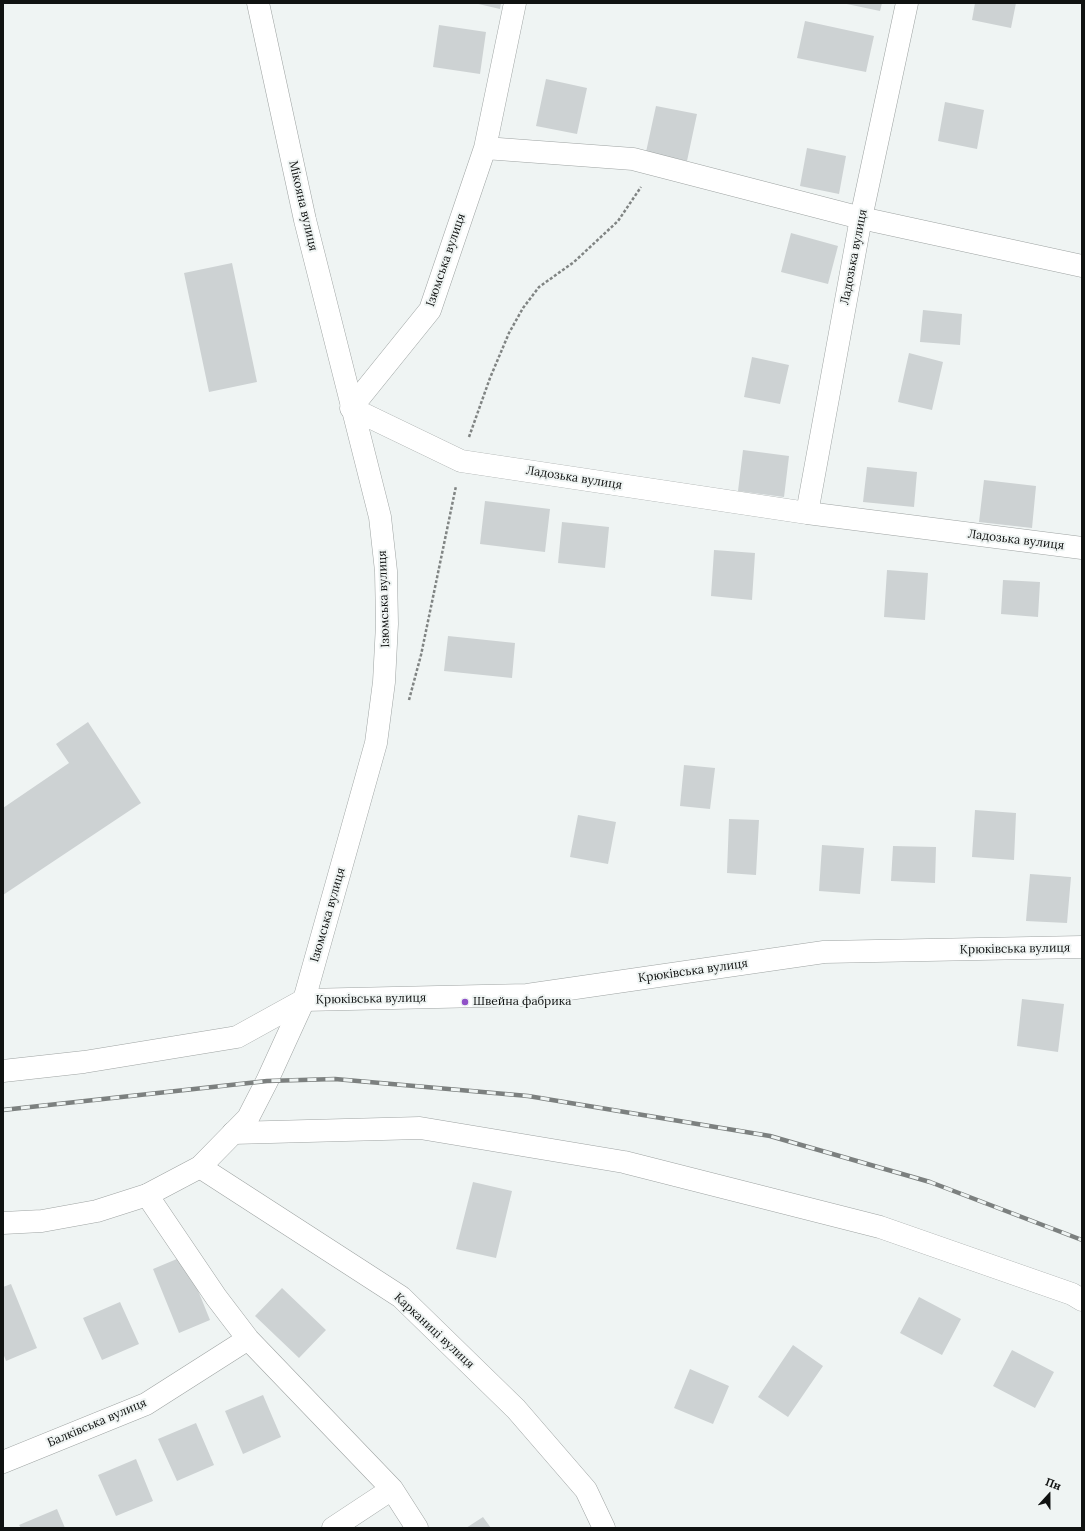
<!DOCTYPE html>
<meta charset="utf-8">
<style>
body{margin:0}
#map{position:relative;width:1085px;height:1531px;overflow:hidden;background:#eff4f3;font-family:Lora,serif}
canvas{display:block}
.frame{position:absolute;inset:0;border:4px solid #101211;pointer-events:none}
.north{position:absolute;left:1029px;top:1475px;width:40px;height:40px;-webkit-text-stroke:3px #eff4f3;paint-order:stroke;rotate:21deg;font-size:11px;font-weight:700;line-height:16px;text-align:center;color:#101211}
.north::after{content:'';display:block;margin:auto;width:14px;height:18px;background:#101211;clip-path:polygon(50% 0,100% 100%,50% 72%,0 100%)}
</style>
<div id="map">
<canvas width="1085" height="1531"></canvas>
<div class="frame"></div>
<div class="north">Пн</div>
</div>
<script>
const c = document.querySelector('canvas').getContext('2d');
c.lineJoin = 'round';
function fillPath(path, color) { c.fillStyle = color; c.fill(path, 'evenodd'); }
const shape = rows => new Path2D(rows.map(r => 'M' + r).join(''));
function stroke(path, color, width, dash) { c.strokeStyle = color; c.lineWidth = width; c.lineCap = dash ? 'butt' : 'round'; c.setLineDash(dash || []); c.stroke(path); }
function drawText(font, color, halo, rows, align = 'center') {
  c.font = font + ' Lora,serif'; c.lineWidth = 4; c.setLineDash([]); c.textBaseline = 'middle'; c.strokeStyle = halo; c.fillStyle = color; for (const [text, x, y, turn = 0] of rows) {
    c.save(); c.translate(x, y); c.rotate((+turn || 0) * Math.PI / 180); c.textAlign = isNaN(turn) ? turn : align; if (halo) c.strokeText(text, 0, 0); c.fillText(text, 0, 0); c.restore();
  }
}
fillPath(shape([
 [474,3,501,3,500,9],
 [842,3,882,3,880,11],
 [975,3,1016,3,1011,28,972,20],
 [805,21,874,36,866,72,797,58],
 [439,25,486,32,480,74,433,67],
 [546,79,587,88,577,134,536,126],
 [945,102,984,110,977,149,938,141],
 [656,106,697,114,687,161,646,152],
 [807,148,846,156,839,194,800,186],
 [791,233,838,246,828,284,781,272],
 [232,263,257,382,209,392,184,273],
 [923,310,962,314,960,345,920,342],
 [909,353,943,362,932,410,898,402],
 [752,357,789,365,780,404,744,397],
 [743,450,789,456,784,497,738,491],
 [867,467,917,472,914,507,863,502],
 [984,480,1036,486,1032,528,979,522],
 [485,501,550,509,545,552,480,544],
 [562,522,609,527,605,568,558,563],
 [714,550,755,553,752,600,711,596],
 [887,570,928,573,925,620,884,617],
 [1003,580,1040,582,1038,617,1001,614],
 [448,636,515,643,512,678,444,671],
 [88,722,141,803,3,895,3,808,69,763,56,744],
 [684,765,715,768,710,809,680,806],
 [975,810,1016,813,1014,860,972,857],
 [578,815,616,822,608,864,570,857],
 [729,819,759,820,756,875,727,873],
 [822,845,864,848,860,894,819,891],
 [893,846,936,847,935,883,891,881],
 [1030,874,1071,877,1067,923,1026,921],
 [1022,999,1064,1004,1058,1052,1017,1046],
 [473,1182,512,1191,496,1258,456,1249],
 [184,1256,210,1320,179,1333,153,1269],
 [11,1284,37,1348,6,1361,3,1353,3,1287],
 [282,1288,326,1330,299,1358,255,1316],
 [919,1297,961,1319,942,1355,900,1333],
 [120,1302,139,1344,102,1360,83,1318],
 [793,1345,823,1366,788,1417,758,1397],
 [1012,1350,1054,1372,1035,1408,993,1386],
 [690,1369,729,1386,713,1424,674,1408],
 [263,1395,281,1437,243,1454,225,1411],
 [196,1423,214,1465,177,1481,158,1439],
 [136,1459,153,1501,116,1516,98,1475],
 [57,1509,65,1528,21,1528,19,1525],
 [483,1517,491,1528,466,1528]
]), '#cdd2d3');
const minor = shape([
 [515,3,485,148,430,310,351,408,461,461,807,513,1082,548],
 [485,148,633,159,861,218,1082,266],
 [807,513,861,218,907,3],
 [3,1071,84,1062,237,1037,304,1000,527,995,824,952,1082,947],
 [233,1133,420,1128,624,1162,880,1227,1072,1294,1082,1300],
 [200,1167,401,1297,516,1409,586,1490,604,1528],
 [147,1195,216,1297,248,1339,392,1489,417,1528],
 [3,1462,146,1404,248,1339],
 [333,1528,392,1489]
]);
const tertiary = shape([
 [3,1223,42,1221,97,1211,147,1195,200,1167,248,1118,267,1081,304,1000,376,743,384,682,387,624,386,571,380,517,305,220,258,3]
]);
stroke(minor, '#9ea3a2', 23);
stroke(tertiary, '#9ea3a2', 23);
stroke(shape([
 [469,437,490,378,509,333,523,308,539,287,574,262,618,221,641,187],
 [409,700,421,655,456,486]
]), '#808483', 2.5, [3, 2]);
stroke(minor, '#fff', 22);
stroke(tertiary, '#fff', 22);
const rail = shape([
 [3,1110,267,1081,335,1079,528,1096,770,1136,930,1182,1082,1240]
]);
stroke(rail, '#7c807f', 4.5);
stroke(rail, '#eff4f3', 3, [9]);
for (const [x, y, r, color] of [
 [465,1002,4,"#9051c7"]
]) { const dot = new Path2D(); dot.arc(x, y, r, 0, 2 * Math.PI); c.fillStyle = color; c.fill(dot); stroke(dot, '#eff4f3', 1.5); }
drawText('12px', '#101211', '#eff4f3', [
 ["Мікояна вулиця",303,206,77],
 ["Ладозька вулиця",854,257,-79],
 ["Ізюмська вулиця",446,260,-71],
 ["Ладозька вулиця",574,478,9],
 ["Ладозька вулиця",1016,540,7],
 ["Ізюмська вулиця",384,599,-92],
 ["Ізюмська вулиця",328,915,-74],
 ["Крюківська вулиця",1015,949,-1],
 ["Крюківська вулиця",693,971,-8],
 ["Крюківська вулиця",371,999,-1],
 ["Карканиці вулиця",434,1331,43],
 ["Балківська вулиця",97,1423,-23]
]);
drawText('12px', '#101211', '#eff4f3', [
 ["Швейна фабрика",473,1002]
], 'left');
</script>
